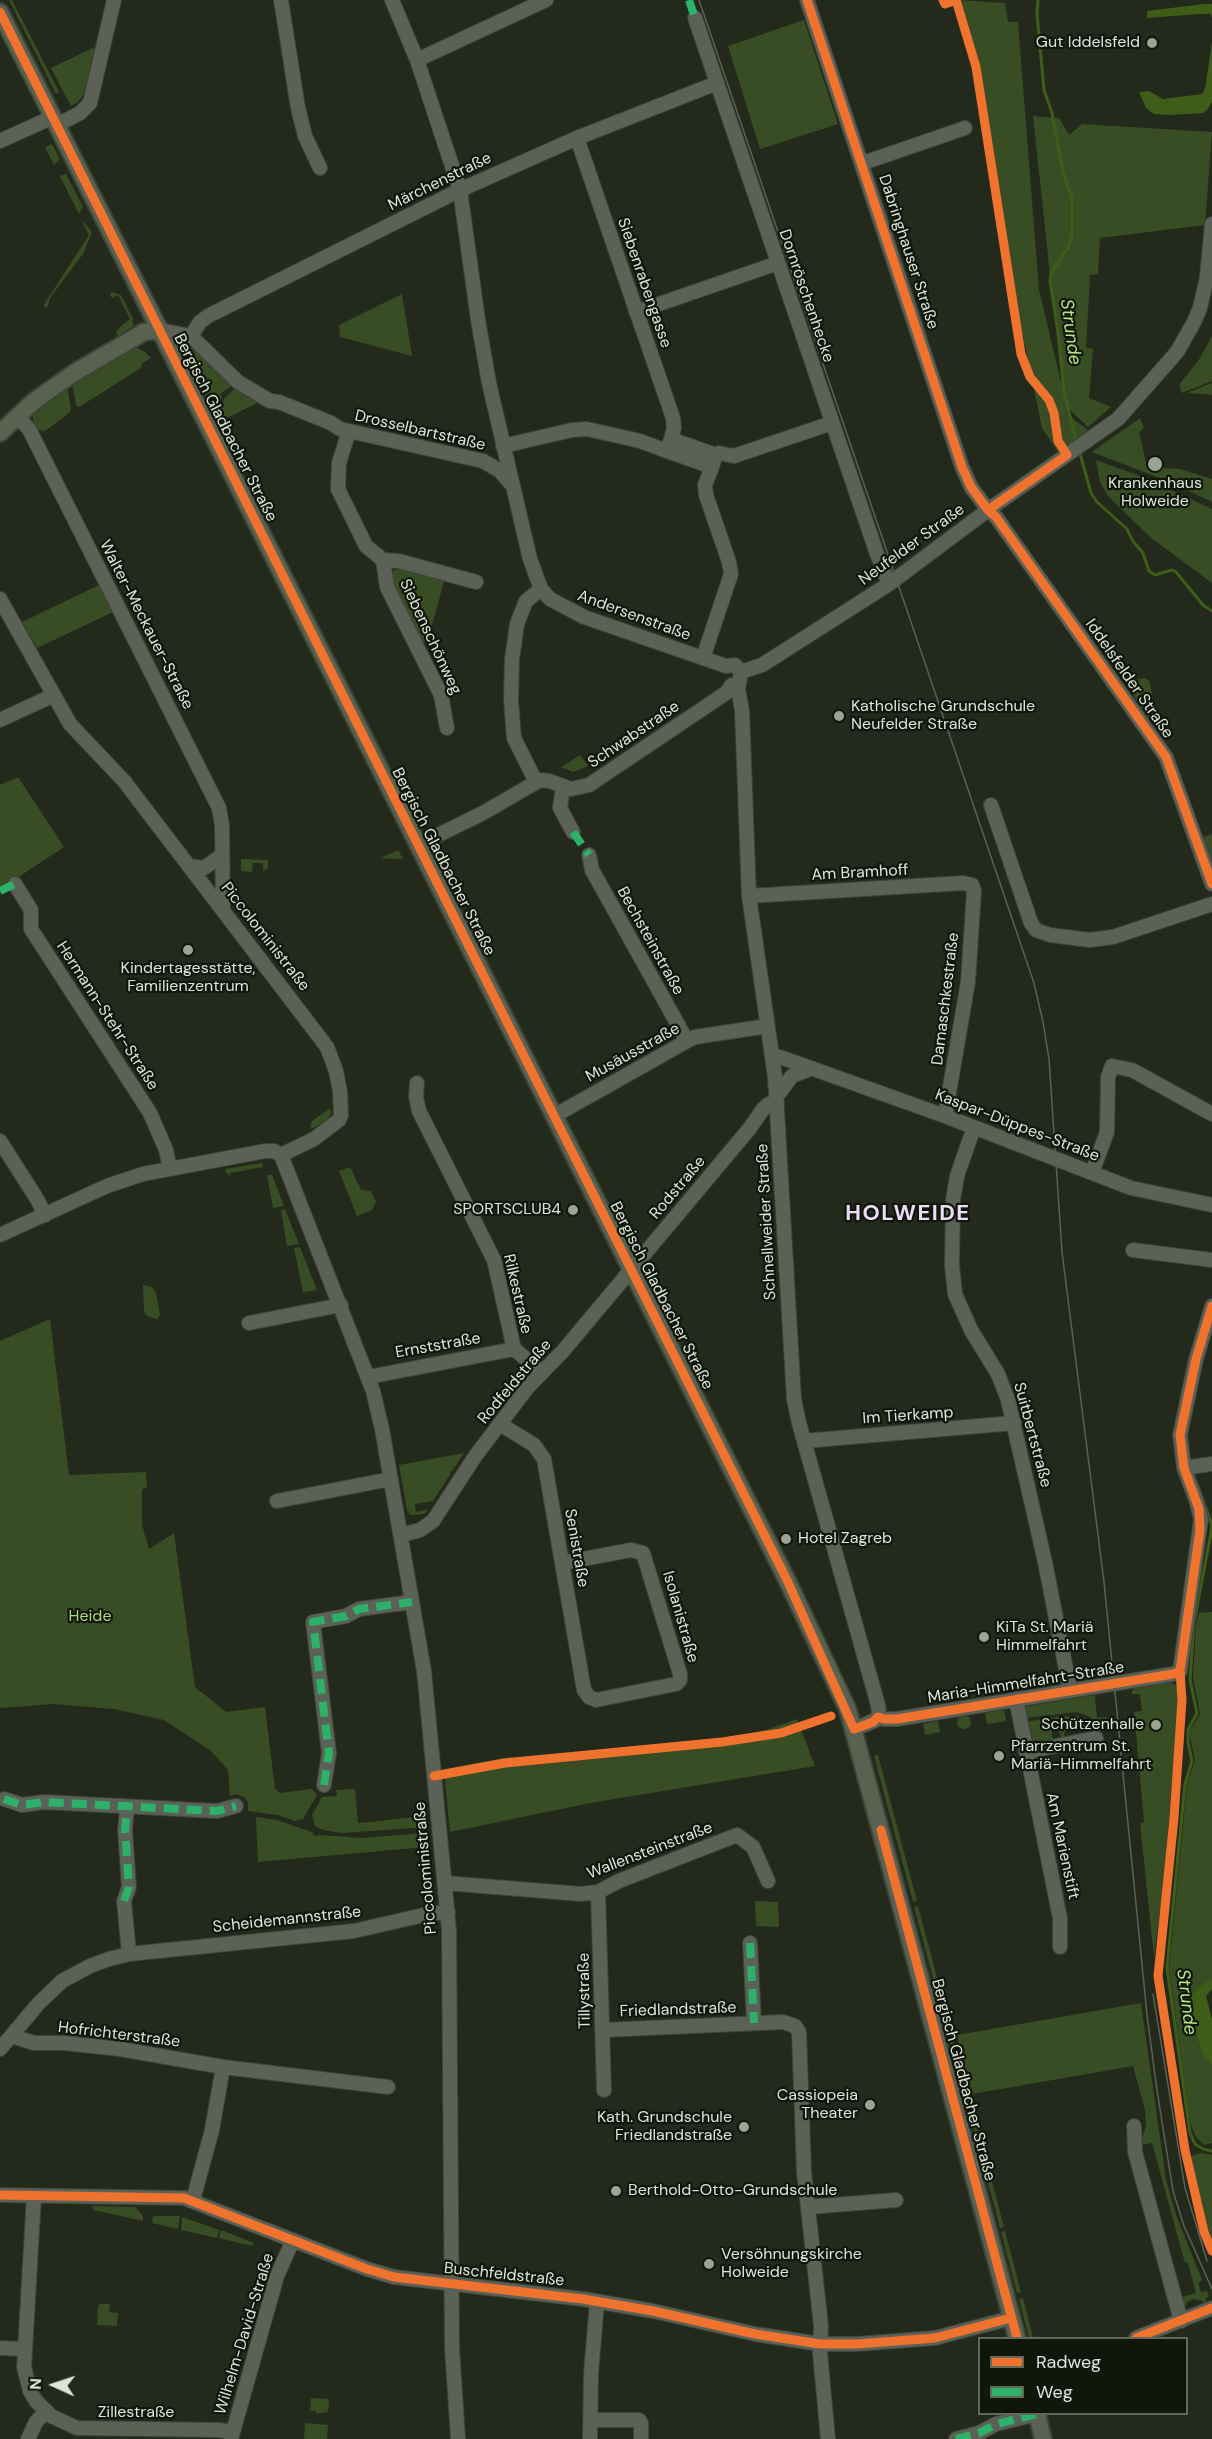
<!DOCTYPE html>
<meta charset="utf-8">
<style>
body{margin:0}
#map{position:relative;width:1212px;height:2439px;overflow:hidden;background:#232a1b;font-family:"DM Sans",sans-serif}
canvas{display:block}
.legend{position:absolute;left:978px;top:2337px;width:210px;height:78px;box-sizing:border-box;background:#10160a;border:2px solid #62695b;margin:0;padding:8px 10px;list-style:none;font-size:18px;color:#dce5d5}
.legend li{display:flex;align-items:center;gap:12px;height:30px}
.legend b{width:30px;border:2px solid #62695b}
.north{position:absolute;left:24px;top:2355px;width:60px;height:60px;-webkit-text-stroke:4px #10160a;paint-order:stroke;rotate:273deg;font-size:16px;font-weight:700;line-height:24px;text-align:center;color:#dce5d5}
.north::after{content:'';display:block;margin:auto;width:21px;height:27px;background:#dce5d5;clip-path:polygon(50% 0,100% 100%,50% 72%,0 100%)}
</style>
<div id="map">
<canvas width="1212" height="2439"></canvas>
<ul class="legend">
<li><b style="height:8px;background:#ef722f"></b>Radweg</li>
<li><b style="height:8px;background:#2db169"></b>Weg</li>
</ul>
<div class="north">N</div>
</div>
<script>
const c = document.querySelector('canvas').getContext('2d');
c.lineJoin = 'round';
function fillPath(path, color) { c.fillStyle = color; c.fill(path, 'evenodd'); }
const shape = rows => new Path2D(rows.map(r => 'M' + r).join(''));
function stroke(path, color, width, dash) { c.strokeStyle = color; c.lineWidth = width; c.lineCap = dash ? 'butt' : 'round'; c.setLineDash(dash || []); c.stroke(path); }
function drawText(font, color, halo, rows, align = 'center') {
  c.font = font + ' "DM Sans",sans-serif'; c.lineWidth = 4.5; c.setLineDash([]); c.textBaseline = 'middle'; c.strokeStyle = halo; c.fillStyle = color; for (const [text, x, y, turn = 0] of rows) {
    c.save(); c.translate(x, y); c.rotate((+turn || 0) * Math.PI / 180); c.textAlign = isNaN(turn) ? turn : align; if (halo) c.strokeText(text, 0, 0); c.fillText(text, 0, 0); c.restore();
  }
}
fillPath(shape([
 [9,0,12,0,59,92,56,94],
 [958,0,1005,3,1008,22,1018,22,1039,290,1062,386,1033,116,1059,118,1069,135,1082,124,1212,132,1205,225,1100,238,1098,274,1090,275,1086,348,1093,349,1089,398,1111,407,1088,427,1069,409,1064,395,1068,415,1088,430,1058,452,1042,428,1017,307,980,67],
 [804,20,838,124,760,149,728,46],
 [95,47,84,94,78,102,71,106,51,68],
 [52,144,60,159,54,165,45,147],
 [66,174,83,207,79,214,60,176],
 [81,219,92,232,83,254,50,298,47,308,43,306,89,235],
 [112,292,121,295,133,319,132,321,134,326,118,336,116,332,123,324,130,319,118,295,112,298,110,295],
 [402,294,412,356,340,337,339,325],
 [1212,336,1212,381,1182,393,1179,385,1200,358],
 [182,343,190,346,233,385,220,394,222,397,215,414,189,364],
 [135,347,145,352,151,358,142,363,141,368,79,407,76,405,72,382],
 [1212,383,1212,395,1188,393,1189,392],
 [67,386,71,409,69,413,45,431,38,430,33,420,33,415],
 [236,387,259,402,227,418,226,416,218,420,216,417,224,399],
 [1140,418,1144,428,1139,432,1147,467,1180,469,1212,479,1212,502,1170,482,1092,452],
 [1096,460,1145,478,1212,509,1212,583,1150,537,1108,496,1100,482],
 [398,568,445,578,428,639,420,644,389,581,392,572],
 [99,585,113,612,37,648,22,622],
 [1145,678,1150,682,1155,715,1152,718,1148,718,1126,684,1128,681],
 [580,755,588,766,573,772,561,767],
 [18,777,64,847,17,878,10,885,0,889,0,785],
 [1212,834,1212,861,1209,862,1201,838],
 [398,850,403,859,325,856,381,858],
 [241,859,268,860,268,868,263,871,263,863,253,863,252,872,241,871],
 [329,1109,332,1112,326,1121,313,1128,310,1127,312,1121],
 [262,1163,263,1167,230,1173,231,1176,226,1173,225,1169],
 [350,1167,361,1190,371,1191,376,1202,372,1210,357,1216,339,1171],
 [267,1175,272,1175,284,1206,273,1208],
 [285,1209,299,1244,287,1246,281,1210],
 [300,1247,317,1290,303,1292,294,1248],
 [143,1285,152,1287,156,1293,160,1315,157,1319,147,1316,144,1311],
 [50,1319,69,1475,146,1472,147,1488,142,1489,142,1525,149,1549,174,1533,195,1687,226,1712,265,1707,275,1789,280,1793,312,1789,317,1795,303,1819,295,1821,278,1815,248,1811,248,1803,244,1797,236,1794,230,1796,228,1770,211,1751,164,1720,114,1709,54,1704,0,1708,0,1341],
 [464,1453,452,1471,448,1472,451,1473,433,1501,415,1504,416,1512,428,1509,424,1514,411,1515,407,1510,399,1465],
 [1212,1612,1212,1978,1197,1988,1191,1998,1192,2019,1202,2054,1212,2065,1212,2143,1204,2145,1196,2137,1190,2122,1169,1969,1187,1784,1195,1760,1189,1732,1200,1714,1193,1677,1196,1626,1199,1613],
 [1170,1682,1176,1685,1178,1690,1177,1728,1163,1887,1154,1957,1140,1823,1144,1822,1134,1712,1142,1711,1140,1694,1132,1694,1132,1691,1136,1687],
 [1095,1695,1097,1718,1107,1717,1105,1729,1088,1716,1077,1712,1025,1718,1023,1707],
 [1004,1710,1006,1721,987,1724,985,1713],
 '957 1722a7 7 0 1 1 14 0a7 7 0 1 1-14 0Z',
 [1076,1716,1087,1719,1102,1731,1098,1734,1091,1726,1064,1732,1065,1740,1032,1745,1027,1722,1052,1717,1054,1727,1051,1728,1053,1741,1062,1740,1054,1717],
 [797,1719,815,1766,590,1803,450,1832,444,1769,503,1758,722,1739,766,1730],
 [938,1721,940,1732,925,1735,923,1724],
 [878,1755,917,1901,913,1902,874,1756],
 [355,1789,358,1823,427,1816,428,1827,341,1833,323,1830,315,1826,312,1815,322,1797,337,1796,336,1790],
 [256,1817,277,1820,314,1833,313,1835,318,1836,319,1835,362,1838,425,1833,426,1847,258,1862],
 [755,1901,778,1902,779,1927,756,1926],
 [918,1906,951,2030,947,2031,914,1907],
 [1141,2003,1166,2180,1176,2215,1202,2280,1198,2283,1201,2292,1207,2291,1209,2296,1205,2299,1207,2302,1203,2303,1202,2301,1194,2299,1187,2302,1185,2309,1179,2298,1196,2293,1188,2263,1185,2263,1152,2143,1140,2145,1146,2126,1145,2110,1133,2066,972,2094,957,2035],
 [952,2034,968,2095,965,2096,948,2035],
 [970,2099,1004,2227,1000,2228,966,2100],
 [1201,2153,1212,2155,1212,2242,1202,2210,1191,2156],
 [92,2206,135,2207,143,2216,143,2221,94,2210],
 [153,2216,180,2216,178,2229,152,2223],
 [182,2217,219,2230,217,2238,181,2230],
 [221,2230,254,2243,252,2246,219,2238],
 [1005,2231,1021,2292,1017,2293,1001,2232],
 [1023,2298,1033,2337,1029,2338,1019,2299],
 [100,2304,110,2304,109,2312,118,2313,117,2326,97,2325,98,2306],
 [311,2398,329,2399,328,2412,316,2414,316,2411,310,2411],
 [305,2423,328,2425,327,2439,304,2439]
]), '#394d24');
fillPath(shape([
 [1204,4,1212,4,1212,18,1211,14,1200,14,1147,18,1147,11],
 [1212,42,1212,102,1207,110,1203,113,1170,115,1154,114,1146,108,1139,92,1149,91,1163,99,1202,94,1205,89],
 [1212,1978,1212,1989,1206,1996,1212,2019,1212,2065,1202,2054,1192,2019,1191,1997,1197,1988]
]), '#3e5d18');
stroke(shape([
 [1038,0,1037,14,1044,90,1052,113,1063,172,1072,198,1072,236,1069,246,1051,273,1050,281,1059,338,1064,392,1077,444],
 [1079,450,1091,493,1097,502,1127,529,1132,540,1143,553,1149,571,1155,575,1172,570,1176,572,1203,605,1212,611],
 [1198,1486,1212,1525],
 [1212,1527,1194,1623,1190,1680,1197,1713,1188,1730,1188,1742,1192,1761,1185,1784,1167,1968,1190,2133,1195,2144,1203,2149,1212,2151]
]), '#3e5d18', 3);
const minor = shape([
 [281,0,298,108,305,136,320,168],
 [392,0,417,60,460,190,478,320,489,383,530,559,541,589,550,599,584,617,726,666,735,665,741,672,738,689,742,710,749,896,775,1077,794,1399,799,1423,878,1705,879,1714,876,1720,854,1729],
 [807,0,962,467,971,487,988,510,996,517,1166,757,1212,884],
 [695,18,877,554,889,584],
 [417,60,546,0],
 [57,125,80,113,90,103,114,0],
 [577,138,673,418,674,428,671,439],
 [0,141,53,117],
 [863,163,965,128],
 [636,312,778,263],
 [160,330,191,336,238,382,270,401,279,402,331,423,340,429,483,461,500,471,510,483],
 [191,336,200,322,208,316,460,190,577,138,717,83],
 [17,416,29,429,219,808,222,825,223,909],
 [349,431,339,463,338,489,366,546,383,560,387,587,441,695,447,728],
 [503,446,572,430,587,429,640,441,667,451,671,439,716,455,719,453,734,456,832,423],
 [667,451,712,467,714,460],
 [383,560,399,561,476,582],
 [0,599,70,724,124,781,327,1047,336,1071,340,1092,341,1115,339,1120,314,1139,281,1155],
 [703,658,731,574,729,562,706,495,705,485,712,467],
 [741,672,762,665,889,584,988,510,1118,419,1177,352,1194,322,1200,308,1207,277,1212,224],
 [0,720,54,695],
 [536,782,514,738,511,700,512,659,517,624,526,601,541,589],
 [563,787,560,808,573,832],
 [991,805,1031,923,1036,930,1050,935,1090,940,1113,937,1212,904],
 [418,845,483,813,540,780,549,781,571,789,589,785,726,693,732,685],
 [589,855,592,870,687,1041],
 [189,866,204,868,221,856],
 [15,884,31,910,31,929,150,1113,166,1150,170,1168],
 [749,896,963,883,972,885,974,891,968,982,945,1116],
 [773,1057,780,1057,945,1116,1131,1188,1212,1205],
 [417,1083,416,1097,419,1111,494,1260,514,1349,542,1372],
 [777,1096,792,1076,812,1068],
 [554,1116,687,1041,695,1037,768,1026],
 [974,1127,957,1176,953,1200,952,1265,955,1294,971,1330,998,1374,1008,1400,1045,1562,1070,1690],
 [0,1141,37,1199,45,1215],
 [281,1155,373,1391,382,1429,424,1671,449,1930,452,2347,458,2439],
 [1092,1173,1107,1132,1108,1077,1112,1066,1132,1070,1212,1114],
 [0,1235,107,1186,143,1174,265,1151,274,1151,281,1155],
 [1133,1250,1212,1260],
 [249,1323,341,1305],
 [368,1377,514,1349],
 [500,1424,534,1445,544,1459,584,1690,589,1697,596,1700,676,1684,680,1680,680,1674,643,1553,631,1550,562,1563],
 [804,1441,1014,1423],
 [1184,1468,1212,1464],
 [277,1501,391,1479],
 [401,1535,420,1530,433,1521,476,1455,528,1387,563,1351,750,1128,763,1109,769,1104,777,1103],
 [1016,1699,1060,1918,1060,1947],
 [878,1717,884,1719,897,1719,1173,1674,1180,1671,1201,1519,1196,1500,1184,1468,1180,1435,1196,1359,1212,1306],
 [1026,1752,1096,1738],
 [324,1785,329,1753,313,1622,346,1616,359,1609,412,1602],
 [4,1799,22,1805,44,1802,217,1811,236,1806],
 [127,1807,125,1830,129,1887,124,1901,129,1954],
 [445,1883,581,1894,598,1892,619,1881,737,1835,753,1847,768,1881],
 [598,1892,604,2090],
 [750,1943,754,2023],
 [603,2030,783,2022,795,2026,799,2032,804,2172,821,2326,820,2353,828,2439],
 [13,2034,18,2038,34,2043,64,2043,120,2049,223,2067,388,2087],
 [0,2049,39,2003,62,1981,90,1966,109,1959,129,1954,354,1931,428,1914,448,1912],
 [1134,2126,1135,2152,1181,2321],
 [0,2195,184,2198,367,2269,394,2277,583,2299,653,2311,755,2334,820,2344,857,2344,935,2338,1011,2318],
 [34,2196,24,2367,30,2391,36,2401,51,2416,77,2428,219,2430,232,2432],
 [193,2200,212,2130,223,2067],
 [808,2207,896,2200],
 [1136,2338,1212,2308],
 [0,2348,25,2349],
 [590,2420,639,2420,641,2423,641,2439],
 [28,2439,36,2422,45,2412],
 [231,2439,277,2276,293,2240],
 [590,2439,591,2374,597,2302],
 [956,2439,979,2433,996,2424,1037,2414]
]);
const major = shape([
 [0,12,787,1580,848,1710,1017,2338],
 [0,433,33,402,74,373,144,332,160,330],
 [1037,2414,1043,2439]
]);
stroke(minor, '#3e4438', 16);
stroke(major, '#3e4438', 20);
stroke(minor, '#5b6156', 14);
stroke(major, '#596150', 16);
stroke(shape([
 [699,0,1034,983,1043,1022,1049,1059,1062,1252,1104,1582,1147,2015,1157,2090,1173,2191,1184,2226,1212,2289],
 [1153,1994,1185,2188,1207,2261]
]), '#5c6156', 1.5);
stroke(shape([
 [689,0,695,18],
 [573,832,589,855],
 [0,891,15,884],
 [324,1785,329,1753,313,1622,346,1616,359,1609,412,1602],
 [4,1799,22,1805,44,1802,217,1811,236,1806],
 [124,1901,129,1887,125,1830,127,1807],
 [750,1943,754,2023],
 [956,2439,979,2433,996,2424,1037,2414]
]), '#2db169', 8, [15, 8]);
stroke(shape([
 [807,0,962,467,971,487,988,510,996,517,1166,757,1212,884],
 [943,0,945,4,956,0,976,67,1021,354,1030,377,1049,400,1054,413,1058,441,1067,455,988,510],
 [0,12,787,1580,854,1729,873,1722,878,1717,884,1719,897,1719,1173,1674,1180,1671],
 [1212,1306,1196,1359,1180,1435,1184,1468,1199,1509,1200,1530,1180,1671,1182,1700,1174,1818,1158,1976,1185,2150,1204,2232,1212,2251],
 [434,1776,505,1763,722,1742,781,1733,831,1716],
 [881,1830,1017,2338],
 [0,2195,184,2198,367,2269,394,2277,583,2299,653,2311,755,2334,820,2344,857,2344,935,2338,1011,2318],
 [1136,2338,1212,2308]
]), '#ef722f', 9);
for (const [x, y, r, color] of [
 [1152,43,6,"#9ba494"],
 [1155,464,8,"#9ba494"],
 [839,716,6,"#9ba494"],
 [188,950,6,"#9ba494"],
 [573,1210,6,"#9ba494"],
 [786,1539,6,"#9ba494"],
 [984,1637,6,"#9ba494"],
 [1156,1725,6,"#9ba494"],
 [999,1756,6,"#9ba494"],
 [870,2105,6,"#9ba494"],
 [744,2127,6,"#9ba494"],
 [616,2191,6,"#9ba494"],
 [709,2264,6,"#9ba494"]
]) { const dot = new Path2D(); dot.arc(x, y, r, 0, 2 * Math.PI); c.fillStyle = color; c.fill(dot); stroke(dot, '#10160a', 2); }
drawText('16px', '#dce5d5', '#10160a', [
 ["Gut Iddelsfeld",1140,43,"right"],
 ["Krankenhaus",1155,484,"center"],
 ["Holweide",1155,502,"center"],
 ["Katholische Grundschule",851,707],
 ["Neufelder Straße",851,725],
 ["Kindertagesstätte,",188,969,"center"],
 ["Familienzentrum",188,987,"center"],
 ["SPORTSCLUB4",561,1210,"right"],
 ["Hotel Zagreb",798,1539],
 ["KiTa St. Mariä",996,1628],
 ["Himmelfahrt",996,1646],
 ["Schützenhalle",1144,1725,"right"],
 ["Pfarrzentrum St.",1011,1747],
 ["Mariä-Himmelfahrt",1011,1765],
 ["Cassiopeia",858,2096,"right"],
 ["Theater",858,2114,"right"],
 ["Kath. Grundschule",732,2118,"right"],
 ["Friedlandstraße",732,2136,"right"],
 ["Berthold-Otto-Grundschule",628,2191],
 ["Versöhnungskirche",721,2255],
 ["Holweide",721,2273]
], 'left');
drawText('16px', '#dce5d5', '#10160a', [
 ["Märchenstraße",440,182,-26],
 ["Dabringhauser Straße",908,252,72],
 ["Siebenrabengasse",644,283,71],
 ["Dornröschenhecke",806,296,71],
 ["Bergisch Gladbacher Straße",225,428,63],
 ["Drosselbartstraße",420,431,13],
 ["Neufelder Straße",912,545,-36],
 ["Andersenstraße",634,616,20],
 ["Walter-Meckauer-Straße",146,625,63],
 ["Siebenschönweg",430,637,65],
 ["Iddelsfelder Straße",1129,679,55],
 ["Schwabstraße",634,735,-34],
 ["Bergisch Gladbacher Straße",443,862,63],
 ["Am Bramhoff",860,873,-3],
 ["Piccoloministraße",265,937,52],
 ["Bechsteinstraße",650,941,61],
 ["Damaschkestraße",946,999,-83],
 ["Hermann-Stehr-Straße",107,1016,57],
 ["Musäusstraße",633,1053,-29],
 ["Kaspar-Düppes-Straße",1017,1126,21],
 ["Rodstraße",678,1188,-50],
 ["Schnellweider Straße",767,1222,-93],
 ["Rilkestraße",517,1294,77],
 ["Bergisch Gladbacher Straße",661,1296,63],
 ["Ernststraße",438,1346,-10],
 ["Rodfeldstraße",515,1382,-50],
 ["Im Tierkamp",908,1416,-4],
 ["Suitbertstraße",1032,1435,75],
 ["Senistraße",576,1548,80],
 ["Isolanistraße",680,1617,74],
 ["Maria-Himmelfahrt-Straße",1026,1683,-9],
 ["Am Marienstift",1062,1846,78],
 ["Wallensteinstraße",650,1851,-21],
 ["Piccoloministraße",426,1868,-95],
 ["Scheidemannstraße",287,1920,-6],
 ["Tillystraße",585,1991,-91],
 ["Friedlandstraße",678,2010,-2],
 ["Hofrichterstraße",119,2035,7],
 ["Bergisch Gladbacher Straße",963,2080,75],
 ["Buschfeldstraße",504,2275,6],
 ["Wilhelm-David-Straße",245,2334,-73],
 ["Zillestraße",136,2413]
]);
drawText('16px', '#aadb79', '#10160a', [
 ["Heide",90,1617]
]);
drawText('italic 18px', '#b6e784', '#10160a', [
 ["Strunde",1070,332,82],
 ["Strunde",1186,2002,83]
]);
c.letterSpacing = '1.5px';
drawText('bold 22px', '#ecdcf8', '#10160a', [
 ["HOLWEIDE",908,1214]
]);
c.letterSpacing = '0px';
</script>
